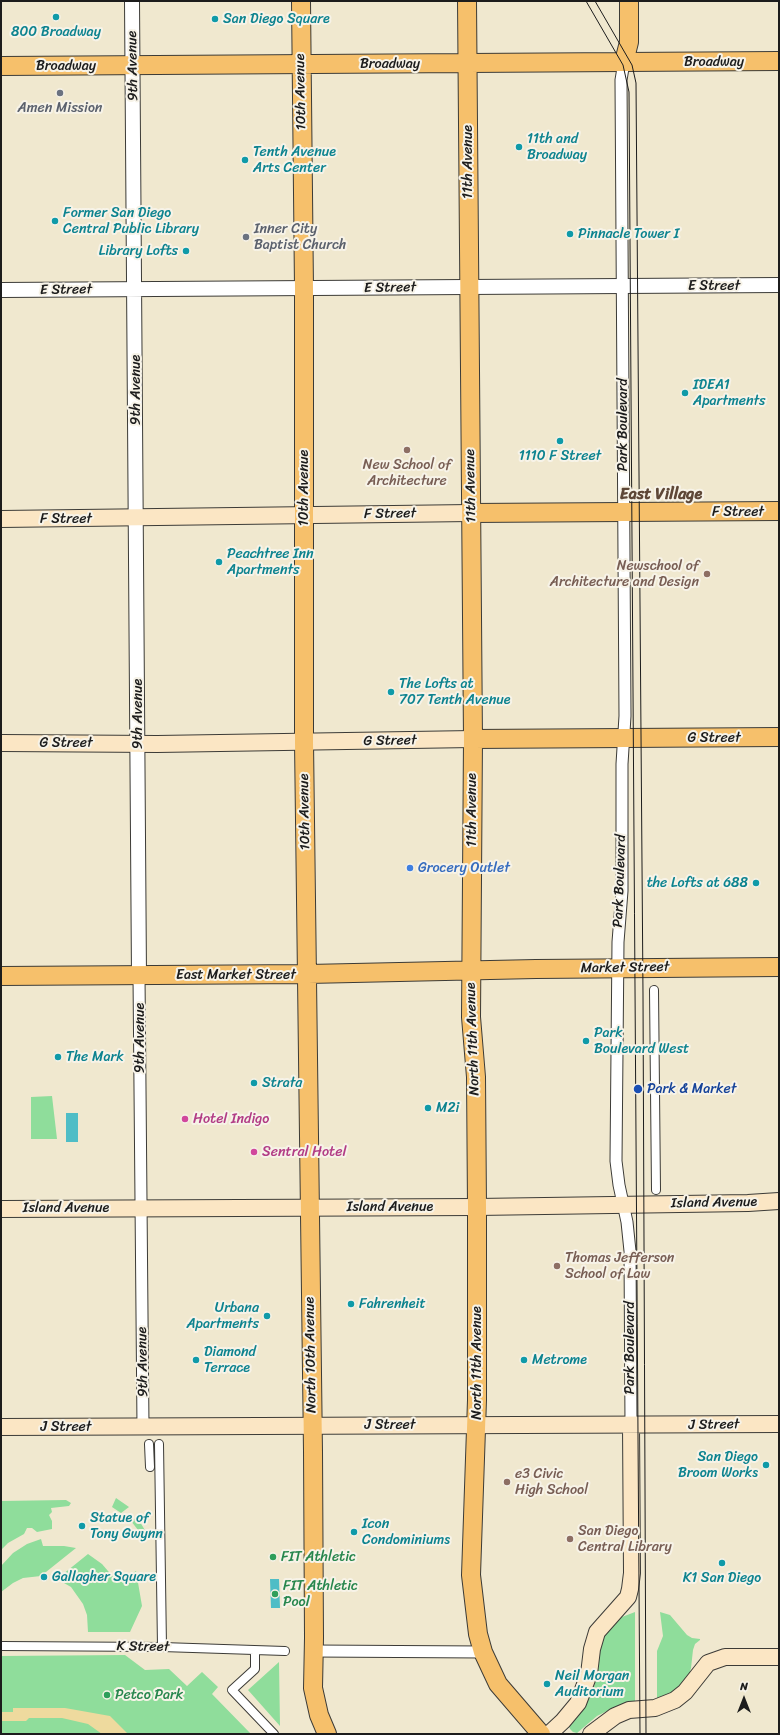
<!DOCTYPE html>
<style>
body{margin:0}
#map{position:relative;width:780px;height:1735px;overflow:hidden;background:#f0e8cf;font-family:Sriracha,sans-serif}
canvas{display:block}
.frame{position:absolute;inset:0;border:2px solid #1c1c1c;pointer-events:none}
.north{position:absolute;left:724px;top:1679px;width:40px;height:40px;-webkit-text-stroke:3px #f7f3e8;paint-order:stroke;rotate:0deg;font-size:11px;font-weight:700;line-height:16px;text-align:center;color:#1c1c1c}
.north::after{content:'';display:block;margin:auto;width:14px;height:18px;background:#1c1c1c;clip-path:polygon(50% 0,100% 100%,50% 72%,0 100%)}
</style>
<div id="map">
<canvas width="780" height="1735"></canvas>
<div class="frame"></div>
<div class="north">N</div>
</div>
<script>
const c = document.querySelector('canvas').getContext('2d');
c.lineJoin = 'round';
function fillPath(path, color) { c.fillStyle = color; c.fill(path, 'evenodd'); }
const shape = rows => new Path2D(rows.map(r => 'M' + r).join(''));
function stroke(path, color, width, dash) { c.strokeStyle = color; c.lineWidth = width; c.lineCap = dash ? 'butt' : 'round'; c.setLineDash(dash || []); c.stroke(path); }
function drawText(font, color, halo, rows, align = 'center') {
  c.font = font + ' Sriracha,sans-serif'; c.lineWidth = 4; c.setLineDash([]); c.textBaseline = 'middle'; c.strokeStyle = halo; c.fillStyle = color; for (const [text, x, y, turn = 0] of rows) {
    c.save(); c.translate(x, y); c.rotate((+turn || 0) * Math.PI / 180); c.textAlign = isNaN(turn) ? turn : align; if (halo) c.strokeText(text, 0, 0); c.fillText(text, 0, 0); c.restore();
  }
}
fillPath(shape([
 [52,1096,57,1139,31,1139,31,1097],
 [116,1498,129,1507,121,1513,112,1507],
 [66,1500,71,1503,69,1506,51,1508,52,1512,49,1515,52,1521,52,1529,37,1532,32,1528,27,1528,24,1534,8,1543,1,1550,1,1501],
 [137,1517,149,1537,145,1539,131,1521],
 [41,1539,43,1546,64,1546,76,1548,41,1576,23,1578,13,1583,1,1592,1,1566,13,1553,27,1544],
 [88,1554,102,1564,114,1578,117,1576,121,1581,127,1580,130,1575,136,1571,142,1606,130,1632,88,1632,87,1615,83,1604,71,1587,57,1579],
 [635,1612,635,1702,622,1705,609,1710,597,1716,577,1733,573,1732,570,1729,569,1725,570,1721,588,1700,593,1690,596,1679,599,1652,605,1633,622,1617],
 [660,1612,670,1615,687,1635,692,1638,700,1639,700,1640,695,1644,693,1650,691,1668,688,1679,676,1693,657,1702,657,1651,663,1636],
 [125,1655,145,1670,169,1669,187,1686,202,1672,218,1687,212,1694,251,1734,1,1734,1,1656],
 [279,1662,280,1726,248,1690]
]), '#8fdd9b');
fillPath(shape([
 [13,1708,65,1708,110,1716,128,1734,102,1734,88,1724,62,1718,29,1718,26,1721,1,1721,1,1712,13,1712]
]), '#eeda9e');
fillPath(shape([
 [66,1113,78,1113,78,1142,66,1142],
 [270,1579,279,1579,280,1608,271,1608]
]), '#4fbdc6');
const pedestrian = shape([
 [654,990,656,1190],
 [149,1444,150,1467],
 [159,1444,162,1647],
 [1,1646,162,1647,285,1651],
 [255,1651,255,1669,232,1690,274,1734]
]);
const minor = shape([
 [624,62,621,80,625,716,622,764,622,891,618,942,616,1161,619,1185,627,1222,630,1251,631,1425],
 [139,976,143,1427],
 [313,1651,483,1652]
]);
const tertiary = shape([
 [132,1,139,976],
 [1,290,779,285]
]);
const secondary = shape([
 [1,519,471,513],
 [1,743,157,744,473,739],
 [1,1209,477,1207,748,1203,779,1201],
 [1,1427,779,1424],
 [549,1734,563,1721,578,1703,589,1674,592,1649,597,1632,628,1597,630,1589,632,1573,631,1425],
 [591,1734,615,1716,629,1710,655,1708,675,1700,685,1692,708,1663,725,1657,779,1657]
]);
const primary = shape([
 [301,1,304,289,304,742,313,1451,314,1638,313,1688,319,1715,327,1734],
 [467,1,473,739,471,1017,476,1077,477,1207,477,1400,471,1575,478,1634,483,1652,498,1684,541,1734],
 [624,62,629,42,629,1],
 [1,66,779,61],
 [471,513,779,511],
 [473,739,779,737],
 [1,976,308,974,536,969,779,967]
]);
stroke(pedestrian, '#3c3b37', 10);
stroke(minor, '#3c3b37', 13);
stroke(tertiary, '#3c3b37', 16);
stroke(secondary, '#3c3b37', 18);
stroke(primary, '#3c3b37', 20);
stroke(pedestrian, '#fff', 8);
stroke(minor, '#fff', 11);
stroke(tertiary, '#fff', 14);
stroke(secondary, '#fbe6c4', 16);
stroke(primary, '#f6c06b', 18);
stroke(shape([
 [586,1,623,65,629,92,640,1734],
 [595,1,632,65,636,83,643,995,646,1734]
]), '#1c1c1c', 1);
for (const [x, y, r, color] of [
 [56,17,4,"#0f9aa8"],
 [215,19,4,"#0f9aa8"],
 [60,93,4,"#6b7280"],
 [519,147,4,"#0f9aa8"],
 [245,160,4,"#0f9aa8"],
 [55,221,4,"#0f9aa8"],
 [570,234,4,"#0f9aa8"],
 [246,237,4,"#6b7280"],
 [186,251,4,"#0f9aa8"],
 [685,393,4,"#0f9aa8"],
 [560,441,4,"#0f9aa8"],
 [407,450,4,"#8d6e63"],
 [219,562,4,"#0f9aa8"],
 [707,574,4,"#8d6e63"],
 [391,692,4,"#0f9aa8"],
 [410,868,4,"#3f7fe0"],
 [756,883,4,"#0f9aa8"],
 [586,1041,4,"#0f9aa8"],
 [58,1057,4,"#0f9aa8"],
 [254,1083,4,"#0f9aa8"],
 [638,1089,5,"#1a4fb4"],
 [428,1108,4,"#0f9aa8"],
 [185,1119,4,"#d1479c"],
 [254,1152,4,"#d1479c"],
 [557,1266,4,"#8d6e63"],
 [351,1304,4,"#0f9aa8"],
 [267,1316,4,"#0f9aa8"],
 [196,1360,4,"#0f9aa8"],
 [524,1360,4,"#0f9aa8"],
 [766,1465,4,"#0f9aa8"],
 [507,1482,4,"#8d6e63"],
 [82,1526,4,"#0f9aa8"],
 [354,1532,4,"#0f9aa8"],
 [570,1539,4,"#8d6e63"],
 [273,1557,4,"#2e9e5b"],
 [722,1563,4,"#0f9aa8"],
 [44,1577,4,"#0f9aa8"],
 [275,1594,4,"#2e9e5b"],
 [547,1684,4,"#0f9aa8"],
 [107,1695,4,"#2e9e5b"]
]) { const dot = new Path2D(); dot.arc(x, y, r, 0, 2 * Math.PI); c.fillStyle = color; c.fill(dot); stroke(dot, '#f7f3e8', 1.5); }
drawText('14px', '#0d838f', '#f7f3e8', [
 ["San Diego Square",223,19],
 ["800 Broadway",56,32,"center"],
 ["11th and",527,139],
 ["Broadway",527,155],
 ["Tenth Avenue",253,152],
 ["Arts Center",253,168],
 ["Former San Diego",63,213],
 ["Central Public Library",63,229],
 ["Pinnacle Tower I",578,234],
 ["Library Lofts",178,251,"right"],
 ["IDEA1",693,385],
 ["Apartments",693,401],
 ["1110 F Street",560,456,"center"],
 ["Peachtree Inn",227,554],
 ["Apartments",227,570],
 ["The Lofts at",399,684],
 ["707 Tenth Avenue",399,700],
 ["the Lofts at 688",748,883,"right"],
 ["Park",594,1033],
 ["Boulevard West",594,1049],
 ["The Mark",66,1057],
 ["Strata",262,1083],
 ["M2i",436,1108],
 ["Fahrenheit",359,1304],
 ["Urbana",259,1308,"right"],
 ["Apartments",259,1324,"right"],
 ["Diamond",204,1352],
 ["Terrace",204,1368],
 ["Metrome",532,1360],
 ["San Diego",758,1457,"right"],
 ["Broom Works",758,1473,"right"],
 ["Statue of",90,1518],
 ["Tony Gwynn",90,1534],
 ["Icon",362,1524],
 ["Condominiums",362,1540],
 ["Gallagher Square",52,1577],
 ["K1 San Diego",722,1578,"center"],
 ["Neil Morgan",555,1676],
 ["Auditorium",555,1692]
], 'left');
drawText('14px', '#1c1c1c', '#f7f3e8', [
 ["Broadway",714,62],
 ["Broadway",390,64],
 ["Broadway",66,66],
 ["9th Avenue",133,66,-91],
 ["10th Avenue",301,92,-91],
 ["11th Avenue",468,162,-90],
 ["E Street",714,286],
 ["E Street",390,288,-1],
 ["E Street",66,290,-1],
 ["9th Avenue",136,390,-90],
 ["Park Boulevard",623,425,-90],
 ["11th Avenue",471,486,-91],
 ["10th Avenue",304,488,-90],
 ["F Street",738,512],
 ["F Street",390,514,-1],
 ["F Street",66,519],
 ["9th Avenue",138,714,-90],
 ["G Street",714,738],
 ["G Street",390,741,-1],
 ["G Street",66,743],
 ["11th Avenue",472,810,-90],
 ["10th Avenue",305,812,-91],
 ["Park Boulevard",620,881,-88],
 ["Market Street",625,968,-1],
 ["East Market Street",236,975],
 ["9th Avenue",140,1038,-90],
 ["North 11th Avenue",473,1039,-92],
 ["Island Avenue",714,1203,-1],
 ["Island Avenue",390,1207],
 ["Island Avenue",66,1208],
 ["Park Boulevard",630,1348,-90],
 ["North 10th Avenue",311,1355,-91],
 ["9th Avenue",143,1362,-91],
 ["North 11th Avenue",477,1363,-90],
 ["J Street",390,1425],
 ["J Street",714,1425,-1],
 ["J Street",66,1427],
 ["K Street",143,1647,1]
]);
drawText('14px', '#5b616d', '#f7f3e8', [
 ["Amen Mission",60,108],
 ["Inner City",254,229,"left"],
 ["Baptist Church",254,245,"left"]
]);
drawText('14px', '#785e54', '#f7f3e8', [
 ["New School of",407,465,"center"],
 ["Architecture",407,481,"center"],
 ["Newschool of",699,566,"right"],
 ["Architecture and Design",699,582,"right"],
 ["Thomas Jefferson",565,1258],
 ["School of Law",565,1274],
 ["e3 Civic",515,1474],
 ["High School",515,1490],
 ["San Diego",578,1531],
 ["Central Library",578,1547]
], 'left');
drawText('14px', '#366cbe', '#f7f3e8', [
 ["Grocery Outlet",418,868]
], 'left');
drawText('14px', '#164399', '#f7f3e8', [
 ["Park & Market",647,1089]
], 'left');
drawText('14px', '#b23c85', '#f7f3e8', [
 ["Hotel Indigo",193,1119],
 ["Sentral Hotel",262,1152]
], 'left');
drawText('14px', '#27864d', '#f7f3e8', [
 ["FIT Athletic",281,1557],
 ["FIT Athletic",283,1586],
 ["Pool",283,1602],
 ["Petco Park",115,1695]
], 'left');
drawText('bold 16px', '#5e4737', '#f7f3e8', [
 ["East Village",661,495]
]);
</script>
